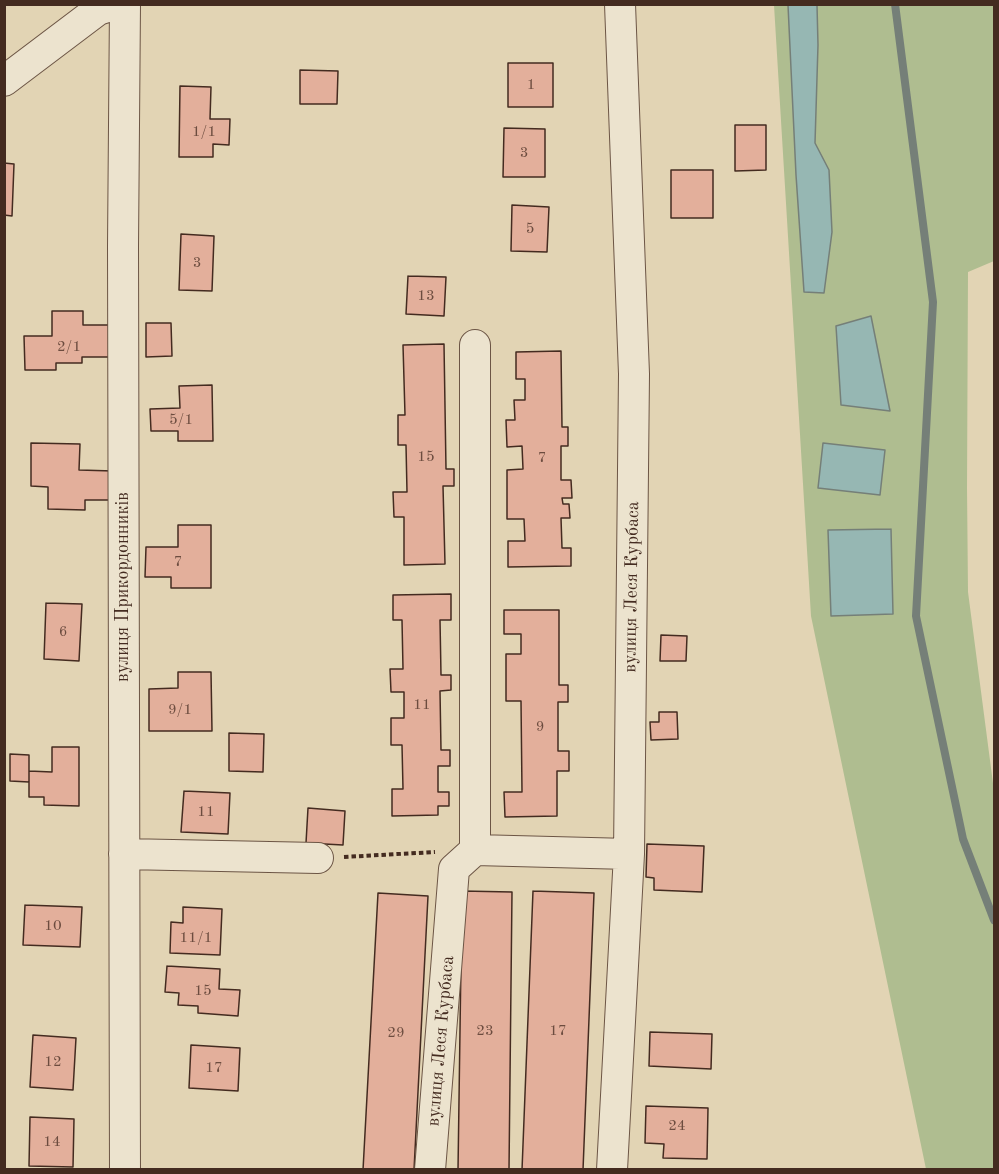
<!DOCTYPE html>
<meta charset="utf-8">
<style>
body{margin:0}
#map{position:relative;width:999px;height:1174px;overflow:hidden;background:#e2d4b4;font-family:"Old Standard TT",serif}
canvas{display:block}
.frame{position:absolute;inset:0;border:6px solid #442b20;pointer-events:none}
</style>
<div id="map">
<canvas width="999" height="1174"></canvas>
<div class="frame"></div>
</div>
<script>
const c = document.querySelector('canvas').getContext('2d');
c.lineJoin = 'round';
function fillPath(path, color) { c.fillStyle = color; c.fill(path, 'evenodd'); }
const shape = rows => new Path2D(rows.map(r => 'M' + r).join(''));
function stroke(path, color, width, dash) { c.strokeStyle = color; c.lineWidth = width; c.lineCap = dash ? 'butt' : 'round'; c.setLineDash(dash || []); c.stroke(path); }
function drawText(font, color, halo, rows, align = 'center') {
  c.font = font + ' "Old Standard TT",serif'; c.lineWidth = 5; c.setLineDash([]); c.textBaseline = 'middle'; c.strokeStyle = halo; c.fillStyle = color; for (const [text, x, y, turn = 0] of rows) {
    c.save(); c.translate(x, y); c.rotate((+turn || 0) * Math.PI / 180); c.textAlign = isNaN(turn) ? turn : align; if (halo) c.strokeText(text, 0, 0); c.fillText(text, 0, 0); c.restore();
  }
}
fillPath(shape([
 [774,5,994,5,994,261,968,272,967,488,968,592,994,791,994,1169,926,1169,811,616]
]), '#afbd90');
const water = shape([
 [788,5,817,5,818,45,815,143,829,170,832,232,824,293,804,292,796,175,788,5],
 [871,316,890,411,841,405,836,326,871,316],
 [823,443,885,450,880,495,818,488,823,443],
 [891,529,893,614,831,616,828,530,891,529]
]);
fillPath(water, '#96b7b3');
stroke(water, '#757f78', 1.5);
stroke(shape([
 [895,4,933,302,916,616,963,839,994,920]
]), '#757f78', 8);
const building = shape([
 [508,63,553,63,553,107,508,107,508,63],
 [300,70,338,71,337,104,300,104,300,70],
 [180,86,211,87,210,119,230,119,229,145,213,144,213,157,179,157,180,86],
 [735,125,766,125,766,170,735,171,735,125],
 [504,128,545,129,545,177,503,177,504,128],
 [4,163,14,164,12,216,4,215,4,163],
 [671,170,713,170,713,218,671,218,671,170],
 [512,205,549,207,547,252,511,251,512,205],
 [181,234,214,236,212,291,179,290,181,234],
 [408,276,446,277,444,316,406,314,408,276],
 [52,311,83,311,83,325,114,325,114,357,82,357,82,363,56,363,56,370,25,370,24,336,52,336,52,311],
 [146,323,171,323,172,356,146,357,146,323],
 [444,344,446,469,454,469,454,486,443,486,445,564,404,565,404,517,394,517,393,492,407,492,406,445,398,445,398,415,405,415,403,345,444,344],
 [561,351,562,427,568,427,568,446,561,446,561,480,571,480,572,498,562,498,563,504,569,504,570,518,561,518,562,548,571,548,571,566,508,567,508,541,525,541,524,519,507,519,507,470,523,469,522,446,507,447,506,420,515,420,514,400,525,400,525,379,516,379,516,352,561,351],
 [212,385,213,441,178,441,178,431,151,431,150,409,180,408,179,386,212,385],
 [31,443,80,444,79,470,113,471,113,500,85,500,85,510,48,509,48,487,31,486,31,443],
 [178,525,211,525,211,588,171,588,171,577,145,577,146,547,178,547,178,525],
 [451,594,451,620,440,620,441,675,451,675,451,690,440,691,441,750,450,750,450,766,438,766,438,792,449,792,449,806,438,806,438,815,392,816,392,789,403,789,402,745,391,745,391,718,404,718,404,692,391,692,390,669,403,669,402,620,393,620,393,595,451,594],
 [46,603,82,604,79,661,44,659,46,603],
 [504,610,559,610,559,685,568,685,568,702,558,702,558,751,569,751,569,771,557,771,557,816,505,817,504,792,522,792,521,701,506,701,506,654,521,654,521,634,504,634,504,610],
 [661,635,687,636,686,661,660,661,661,635],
 [178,672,211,672,212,731,149,731,149,689,178,688,178,672],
 [659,712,677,712,678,739,651,740,650,722,659,722,659,712],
 [229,733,264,734,263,772,229,771,229,733],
 [52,747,79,747,79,806,44,805,44,797,29,797,29,771,52,772,52,747],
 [10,754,29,755,29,782,10,781,10,754],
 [184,791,230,793,228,834,181,832,184,791],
 [308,808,345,811,343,845,306,843,308,808],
 [647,844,704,846,702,892,654,890,654,878,646,877,647,844],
 [462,891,512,892,509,1170,458,1170,462,891],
 [533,891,594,893,583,1170,522,1170,533,891],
 [378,893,428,896,414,1170,363,1170,378,893],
 [25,905,82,907,80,947,23,945,25,905],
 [183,907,222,909,220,955,170,953,171,922,183,923,183,907],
 [167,966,220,969,219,989,240,990,238,1016,198,1013,198,1006,178,1005,179,993,165,992,167,966],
 [650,1032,712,1034,711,1069,649,1066,650,1032],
 [33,1035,76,1038,73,1090,30,1087,33,1035],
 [191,1045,240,1048,238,1091,189,1088,191,1045],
 [646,1106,708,1108,707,1159,663,1158,664,1144,645,1143,646,1106],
 [30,1117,74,1119,73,1167,29,1166,30,1117]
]);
fillPath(building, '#e3af9b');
stroke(building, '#442b20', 1.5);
const minor = shape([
 [4,81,98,10,116,4],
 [475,850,629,854],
 [124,854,318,858],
 [125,1170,123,246,125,4],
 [430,1170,454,869,475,850,475,345],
 [612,1170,629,854,634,374,620,4]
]);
stroke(minor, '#6c5545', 32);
stroke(shape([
 [344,857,435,852]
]), '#442b20', 4, [4.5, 3]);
stroke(minor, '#ece3ce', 30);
drawText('15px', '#6c4c3f', null, [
 ["1",531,85],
 ["1/1",204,132],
 ["3",524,153],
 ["5",530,229],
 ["3",197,263],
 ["13",426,296],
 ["2/1",69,347],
 ["5/1",181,420],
 ["15",426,457],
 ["7",542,458],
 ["7",178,562],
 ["6",63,632],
 ["11",422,705],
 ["9/1",180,710],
 ["9",540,727],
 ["11",206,812],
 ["10",53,926],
 ["11/1",196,938],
 ["15",203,991],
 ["23",485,1031],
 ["17",558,1031],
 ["29",396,1033],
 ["12",53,1062],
 ["17",214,1068],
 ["24",677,1126],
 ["14",52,1142]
]);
drawText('18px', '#442b20', '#ece3ce', [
 ["вулиця Прикордонників",123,587,-90],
 ["вулиця Леся Курбаса",632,587,-89],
 ["вулиця Леся Курбаса",441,1041,-85]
]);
</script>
